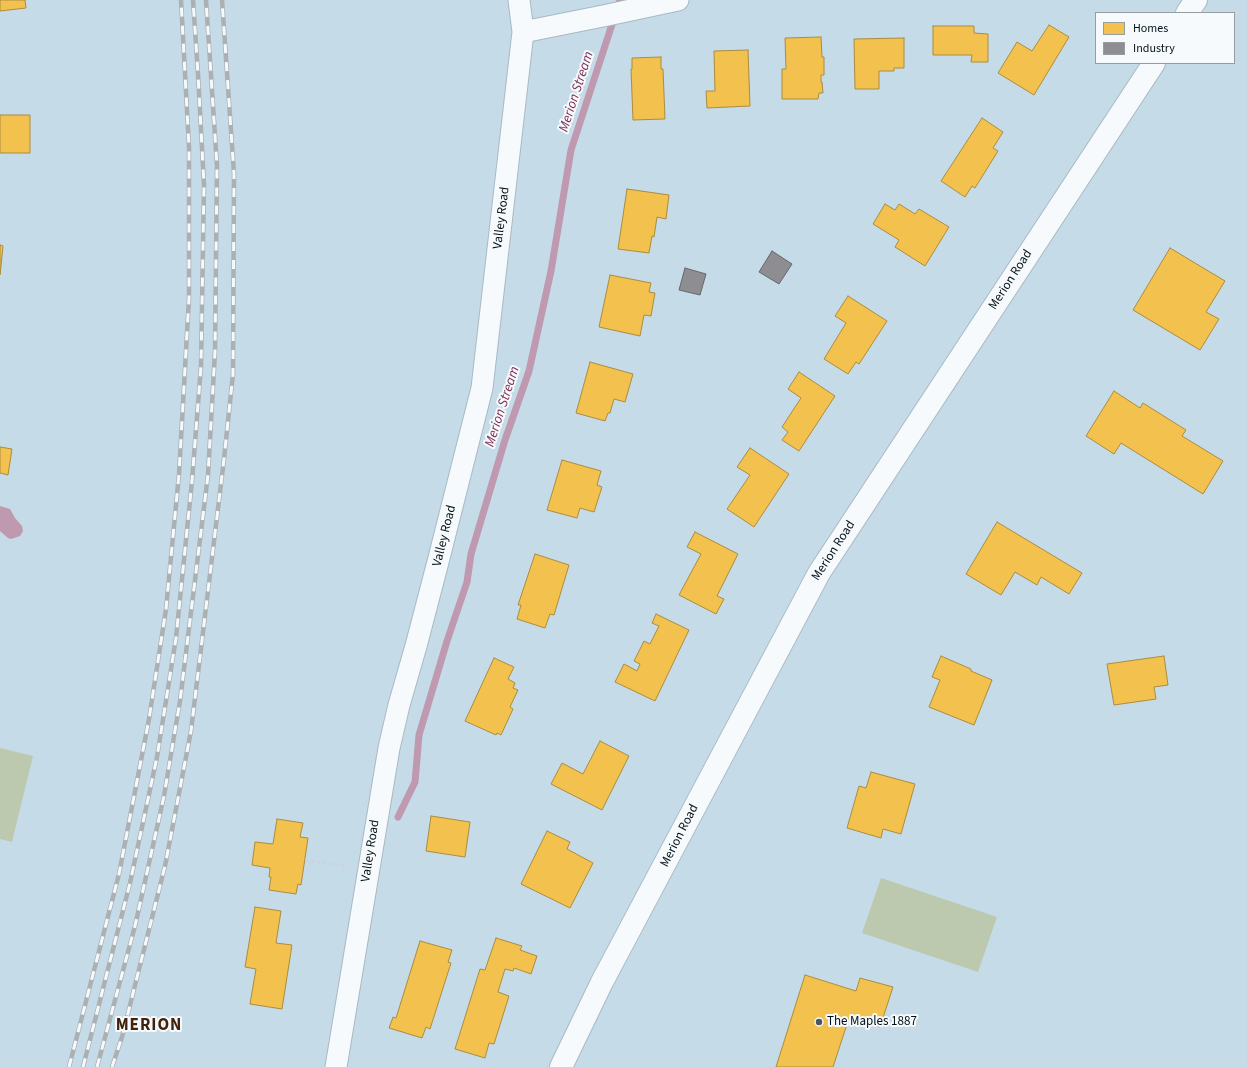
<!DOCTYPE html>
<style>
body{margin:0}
#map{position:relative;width:1247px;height:1067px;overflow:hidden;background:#c5dbe8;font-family:"Source Sans 3",sans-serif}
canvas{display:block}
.legend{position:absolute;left:1095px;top:12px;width:140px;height:52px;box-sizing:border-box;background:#f6fafc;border:1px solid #959da1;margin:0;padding:5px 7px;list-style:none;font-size:12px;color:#041118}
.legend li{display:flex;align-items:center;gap:8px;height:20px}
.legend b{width:20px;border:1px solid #959da1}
</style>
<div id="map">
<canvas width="1247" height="1067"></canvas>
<ul class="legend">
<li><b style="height:11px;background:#f2c14e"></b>Homes</li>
<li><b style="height:11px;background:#8d8d92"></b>Industry</li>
</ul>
</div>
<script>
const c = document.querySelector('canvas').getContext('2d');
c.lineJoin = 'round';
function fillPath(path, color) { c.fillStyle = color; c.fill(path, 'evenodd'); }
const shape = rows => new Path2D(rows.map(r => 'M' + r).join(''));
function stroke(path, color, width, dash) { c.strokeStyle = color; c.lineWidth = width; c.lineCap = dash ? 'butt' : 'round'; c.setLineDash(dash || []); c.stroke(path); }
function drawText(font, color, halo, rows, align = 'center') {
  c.font = font + ' "Source Sans 3",sans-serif'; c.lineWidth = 4; c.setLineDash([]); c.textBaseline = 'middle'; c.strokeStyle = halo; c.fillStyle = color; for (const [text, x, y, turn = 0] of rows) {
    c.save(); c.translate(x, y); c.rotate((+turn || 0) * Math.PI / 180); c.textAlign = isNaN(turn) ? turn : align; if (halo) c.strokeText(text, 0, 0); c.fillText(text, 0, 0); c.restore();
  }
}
fillPath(shape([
 [0,748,33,756,12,842,0,839],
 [881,878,997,917,978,972,862,933]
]), '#bcc9af');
fillPath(shape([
 [0,506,10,509,15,518,22,526,23,531,20,536,11,539,8,538,0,531]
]), '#bf99af');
const homes = shape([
 [0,0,25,0,26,8,0,11,0,0],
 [1049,25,1069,37,1034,95,998,73,1017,42,1032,51,1049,25],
 [933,26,974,26,974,33,988,34,988,62,971,62,972,55,933,55,933,26],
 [821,37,822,57,824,57,824,75,821,75,821,82,822,82,823,93,819,93,818,99,782,99,782,69,786,69,785,38,821,37],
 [904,38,904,68,894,68,894,71,879,71,879,89,855,89,854,39,904,38],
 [748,50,750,106,707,108,706,91,715,91,714,51,748,50],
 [661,57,661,69,663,69,665,119,633,120,631,69,632,69,632,58,661,57],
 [0,115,30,115,30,153,0,153,0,115],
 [982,118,1003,132,993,148,998,151,975,188,972,186,965,197,941,181,982,118],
 [627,189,669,195,666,219,657,217,654,237,652,236,649,253,618,249,627,189],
 [885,204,895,210,899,204,915,214,919,209,949,227,925,266,895,247,899,240,873,224,885,204],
 [0,245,3,246,0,275,0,245],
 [1170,248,1225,281,1206,312,1219,319,1200,350,1133,310,1170,248],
 [610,275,651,283,649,292,655,293,651,316,644,315,640,336,599,327,610,275],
 [848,296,887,321,859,364,856,362,848,374,824,359,846,323,835,316,848,296],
 [590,362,633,374,625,402,614,399,610,413,608,413,605,421,576,413,590,362],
 [799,372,835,396,799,451,782,440,788,432,782,427,801,398,788,389,799,372],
 [1114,391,1140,408,1143,403,1186,430,1182,436,1223,461,1203,494,1121,443,1114,454,1086,436,1114,391],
 [0,447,12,449,8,475,0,473,0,447],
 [750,448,789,474,754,527,727,509,750,475,737,467,750,448],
 [562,460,601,471,597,485,602,487,594,512,580,508,577,518,547,510,562,460],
 [997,522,1082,573,1069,594,1041,577,1037,585,1015,572,1001,595,966,574,997,522],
 [695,532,738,554,717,596,724,599,716,614,679,595,701,554,687,547,695,532],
 [535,554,569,565,554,615,550,614,545,628,517,619,521,605,518,605,535,554],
 [656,614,689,630,655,701,615,682,624,664,637,671,640,664,634,661,644,641,650,644,659,626,652,623,656,614],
 [941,656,971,669,971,671,992,680,974,725,929,707,940,680,932,677,941,656],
 [1164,656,1168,685,1154,687,1156,699,1114,705,1107,664,1164,656],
 [494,658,514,667,508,679,515,683,513,688,518,690,510,707,513,709,501,735,497,733,496,735,465,721,494,658],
 [600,741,629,756,602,810,551,784,562,763,583,774,600,741],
 [871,772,915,784,901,834,883,829,881,838,847,828,859,786,866,788,871,772],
 [431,816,470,822,465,857,426,851,431,816],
 [277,819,303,823,300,837,308,838,301,885,298,884,296,894,269,890,271,877,269,877,270,868,252,865,255,842,273,844,277,819],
 [547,831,570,842,567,849,593,863,570,908,521,884,547,831],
 [255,907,281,911,276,943,292,945,282,1009,250,1004,256,969,245,967,255,907],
 [496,938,522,946,520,950,537,956,531,974,514,968,513,971,505,969,498,992,509,996,494,1044,489,1043,485,1058,455,1049,480,969,485,970,496,938],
 [420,941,452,950,448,962,451,963,430,1029,426,1027,422,1038,389,1028,393,1017,396,1018,420,941],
 [805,975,856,991,860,978,893,987,880,1027,849,1018,833,1067,776,1067,805,975]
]);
fillPath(homes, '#f2c14e');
stroke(homes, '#ab8c3e', 1);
const industry = shape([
 [772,251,792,264,779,284,759,272,772,251],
 [685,268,706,274,700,295,679,290,685,268]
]);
fillPath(industry, '#8d8d92');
stroke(industry, '#64686d', 1);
stroke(shape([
 [398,817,415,782,419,735,447,641,467,582,471,554,505,440,529,371,551,271,571,150,620,0]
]), '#bf99af', 7);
const street = shape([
 [523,32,603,16,678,0],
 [336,1067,389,748,399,705,416,646,439,558,482,388,523,32,519,0]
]);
const secondary = shape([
 [1187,13,1196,0],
 [561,1067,602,982,819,573,1154,63]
]);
stroke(street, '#a8b9c3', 23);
stroke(secondary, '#a8b9c3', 24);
stroke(shape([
 [305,860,346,866]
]), '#ccd2d7', 2.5, [3, 3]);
stroke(street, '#f6fafc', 21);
stroke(secondary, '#f6fafc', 22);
const rail = shape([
 [69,1067,119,874,149,719,166,609,179,474,189,298,189,147,181,0],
 [83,1067,130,883,157,757,176,638,192,481,201,366,204,185,198,74,193,0],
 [97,1067,135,926,164,796,180,701,208,475,215,352,217,166,206,0],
 [112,1067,122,1037,165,866,191,731,224,459,233,374,234,174,222,0]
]);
stroke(rail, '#abb0b2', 4.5);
stroke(rail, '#f6fafc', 3, [9]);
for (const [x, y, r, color] of [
 [819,1022,4,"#485861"]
]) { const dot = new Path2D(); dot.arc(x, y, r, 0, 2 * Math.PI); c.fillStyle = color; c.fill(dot); stroke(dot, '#f6fafc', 1.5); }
drawText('13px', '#041118', '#f6fafc', [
 ["Valley Road",502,218,-83],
 ["Merion Road",1011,280,-57],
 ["Valley Road",445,536,-76],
 ["Merion Road",834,551,-57],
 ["Merion Road",680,836,-63],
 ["Valley Road",371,851,-81]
]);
drawText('13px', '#041118', '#f6fafc', [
 ["The Maples 1887",827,1022]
], 'left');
drawText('italic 14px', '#7e2f54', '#f6fafc', [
 ["Merion Stream",577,92,-72],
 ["Merion Stream",503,407,-72]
]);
c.letterSpacing = '1px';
drawText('bold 17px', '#43220b', '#f6fafc', [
 ["MERION",149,1026]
]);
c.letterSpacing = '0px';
</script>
